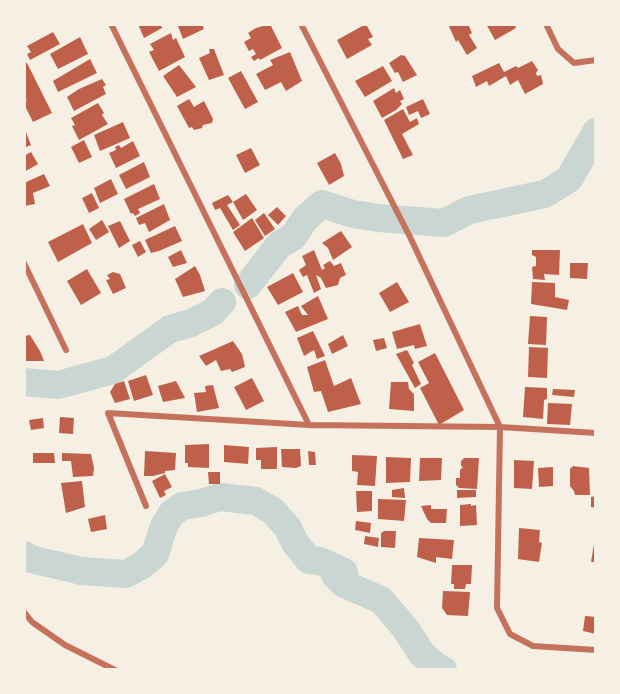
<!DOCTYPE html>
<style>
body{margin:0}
#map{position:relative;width:620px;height:694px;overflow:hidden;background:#f6efe4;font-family:Helvetica,sans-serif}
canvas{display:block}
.frame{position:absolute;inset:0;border:26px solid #f6efe4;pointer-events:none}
</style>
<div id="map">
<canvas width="620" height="694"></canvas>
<div class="frame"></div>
</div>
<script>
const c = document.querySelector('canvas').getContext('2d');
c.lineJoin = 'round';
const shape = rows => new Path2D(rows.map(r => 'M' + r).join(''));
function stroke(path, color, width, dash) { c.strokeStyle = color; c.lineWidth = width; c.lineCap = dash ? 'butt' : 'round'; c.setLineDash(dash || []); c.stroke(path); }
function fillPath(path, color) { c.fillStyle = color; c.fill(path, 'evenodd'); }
stroke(shape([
 [248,285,279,245,293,237,305,219,322,204,353,214,379,218,444,223,469,210,545,194,569,179,596,132],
 [24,382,58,385,113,370,170,329,191,323,213,312,222,302],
 [24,555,31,559,81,571,126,574,141,566,155,554,164,526,172,513,182,506,201,503,220,497,256,501,273,511,288,528,295,543,309,560,320,561,344,572,335,575,344,584,381,600,405,628,422,654,437,667,443,670]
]), '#c9d6d2', 28);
fillPath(shape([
 [138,24,161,24,162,28,144,38],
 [181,24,202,24,204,29,183,39,178,26],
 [270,24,282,48,260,60,259,58,254,61,251,57,256,54,253,49,249,51,244,42,251,38,248,33,256,28],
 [366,24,373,37,368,39,372,45,347,59,337,40],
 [448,24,468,24,472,33,469,35,477,48,467,55,458,40,456,42],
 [486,24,514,24,516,28,495,40],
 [53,32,60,44,30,60,27,54,31,52,27,46],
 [171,33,173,40,176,38,185,57,159,71,149,52,154,50,150,44],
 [80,37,88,54,58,69,50,54],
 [209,49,214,49,224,75,209,80,199,58,210,53],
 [290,52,302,81,286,91,281,82,265,90,256,74,273,65,270,60],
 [401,55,405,56,417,75,403,82,398,72,395,73,389,63],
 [90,59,97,73,58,92,53,81],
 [532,61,538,70,536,73,537,76,541,75,543,84,525,94,518,80,510,85,506,76,489,86,487,81,476,87,472,76,499,63,504,72,516,66,518,68],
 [24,62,27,63,52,113,33,122,24,104,24,101,27,100,24,95,26,87],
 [179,65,196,87,177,97,163,76],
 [383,66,392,81,365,97,355,81],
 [241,71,258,102,245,109,228,78],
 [102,79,106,85,103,87,106,94,74,111,67,97,79,89],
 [394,88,396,93,400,90,404,99,400,101,402,104,396,110,382,118,373,101],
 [189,99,194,107,204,101,213,119,212,123,203,125,202,128,194,130,192,127,189,128,177,106],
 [423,99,430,114,421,118,418,111,409,115,406,107],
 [98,103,104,113,102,115,108,124,79,140,72,126,75,125,71,118],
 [403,109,410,122,417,118,419,124,402,134,413,155,403,159,384,120],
 [123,122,130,138,100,151,94,135],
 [24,127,31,145,24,148],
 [84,140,92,157,79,163,71,147],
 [133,141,140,156,116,168,109,153,116,150,115,147,119,145,121,148],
 [251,148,260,165,245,173,236,155],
 [31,152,38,164,24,172,24,156],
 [335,153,341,164,344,176,329,185,317,163],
 [144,162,150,177,126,189,119,175],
 [44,174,50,186,33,193,35,204,24,206,24,183],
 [111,179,118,194,100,203,94,188],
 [154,184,160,199,138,209,140,213,135,216,133,213,131,214,124,199],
 [92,193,99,208,89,213,82,198],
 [246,194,257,210,243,220,233,202,227,205,240,225,233,230,220,208,215,210,212,203,228,195,233,202],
 [164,204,170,220,149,232,145,223,139,225,136,218],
 [277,207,286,216,278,225,268,215],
 [264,213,275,229,265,236,255,220],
 [252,218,264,238,245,251,233,232],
 [102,220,109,232,96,240,89,229],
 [120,221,130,241,119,248,108,226],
 [83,224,92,243,58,262,48,242],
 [175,226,182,241,159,251,151,253,145,240],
 [341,231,352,247,333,260,328,248,322,243],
 [140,241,146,252,138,257,132,245],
 [181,250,187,263,173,267,168,257],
 [314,250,322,270,325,268,323,265,330,261,334,266,341,263,346,275,340,278,338,285,326,288,321,278,316,275,321,289,314,293,307,275,303,277,299,270,306,265,302,256],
 [532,250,560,250,559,275,544,274,545,280,533,279,532,267,536,266,536,257,532,255],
 [570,263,588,263,587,279,570,278],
 [195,266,200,275,205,291,183,297,175,279],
 [87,269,101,293,81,305,67,281],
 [113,272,120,274,126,288,113,294,106,280,110,279,107,275],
 [293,273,303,292,278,305,267,287],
 [397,282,409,302,390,312,379,293],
 [532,282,555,283,555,297,569,300,567,310,531,304],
 [318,296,328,319,296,332,285,312,298,306,302,315,308,315,301,306],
 [530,316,547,317,546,345,528,344],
 [420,324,427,346,415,349,414,345,397,349,392,332],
 [313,331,325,356,317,359,314,350,304,356,297,338],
 [30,335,40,351,44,361,24,361,24,336],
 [343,335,348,346,332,354,328,344],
 [384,338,387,348,376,351,373,340],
 [233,341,242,354,245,367,232,372,230,369,221,371,216,360,206,366,199,356],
 [529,347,548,348,547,378,528,377],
 [407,350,414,363,412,365,421,384,415,388,396,354],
 [435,353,464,410,439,425,420,388,429,383,418,362],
 [325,360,334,386,351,378,361,404,328,412,321,391,314,392,307,367],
 [146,375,153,395,134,401,128,381],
 [252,378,264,401,246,410,234,387],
 [124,381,130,399,115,403,110,392,115,384],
 [176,381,185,398,163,402,158,386],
 [391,382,408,382,409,389,414,394,414,411,389,409],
 [213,385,219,408,197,412,194,393,206,392,205,386],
 [525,387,547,388,547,399,544,400,543,419,523,417],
 [553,389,575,390,574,397,552,395],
 [548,403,572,404,570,425,547,424],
 [60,417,74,418,73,434,59,433],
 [43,418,44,428,31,430,29,420],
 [209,444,209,468,188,467,188,463,185,463,185,445],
 [224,445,249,447,248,464,224,462],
 [277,447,277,469,261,469,261,460,256,460,256,448],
 [281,449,300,449,301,466,296,468,282,467],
 [145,451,176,453,175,470,165,471,165,473,153,476,144,476],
 [308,451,315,452,316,465,309,465],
 [33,453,54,453,55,463,33,463],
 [62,453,91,454,94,468,93,476,73,477,71,461,62,461],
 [352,455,377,456,375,486,357,485,358,472,352,471],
 [386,457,411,458,410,482,386,483],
 [420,458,442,458,441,480,419,481],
 [464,458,479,458,477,489,459,488,456,485,456,478,460,478,460,470,463,467,461,466,461,461],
 [514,460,534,461,532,489,514,488],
 [573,466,589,468,590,495,575,495,574,491,570,486,570,469],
 [553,467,553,486,539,487,538,468],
 [208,472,220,472,220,484,209,484],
 [165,474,172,487,164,491,166,495,160,498,152,481],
 [82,481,85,507,66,513,61,483],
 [404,488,405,498,392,497,392,490],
 [457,490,476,490,476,497,457,498],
 [356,491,372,491,372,511,357,512],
 [596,496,596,508,591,507,591,497],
 [378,499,406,500,404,521,378,519],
 [471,504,471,506,476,505,477,525,460,526,460,505],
 [431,505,431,509,447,509,446,523,431,523,427,519,421,506],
 [105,515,107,529,91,532,88,519],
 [356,521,371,523,370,533,355,530],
 [519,528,540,530,539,542,542,543,539,562,518,559],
 [384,531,396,531,395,548,381,547,381,533],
 [365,536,379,538,378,547,364,544],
 [419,538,454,540,452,559,436,557,436,563,417,557],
 [594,544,596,544,596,562,591,562],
 [452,565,472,565,471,584,466,584,465,589,454,589,454,584,451,584],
 [443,591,470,592,468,616,447,615,442,608],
 [585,616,596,617,596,634,583,631]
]), '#bf614a');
stroke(shape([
 [111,24,309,425],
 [301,24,410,237,500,427,497,608,510,634,533,646,596,650],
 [546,24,558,49,574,63,596,60],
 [24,263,66,350],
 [146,506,108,413,309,425,500,427,596,433],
 [24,612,32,622,65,645,115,670]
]), '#c5725c', 6);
</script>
